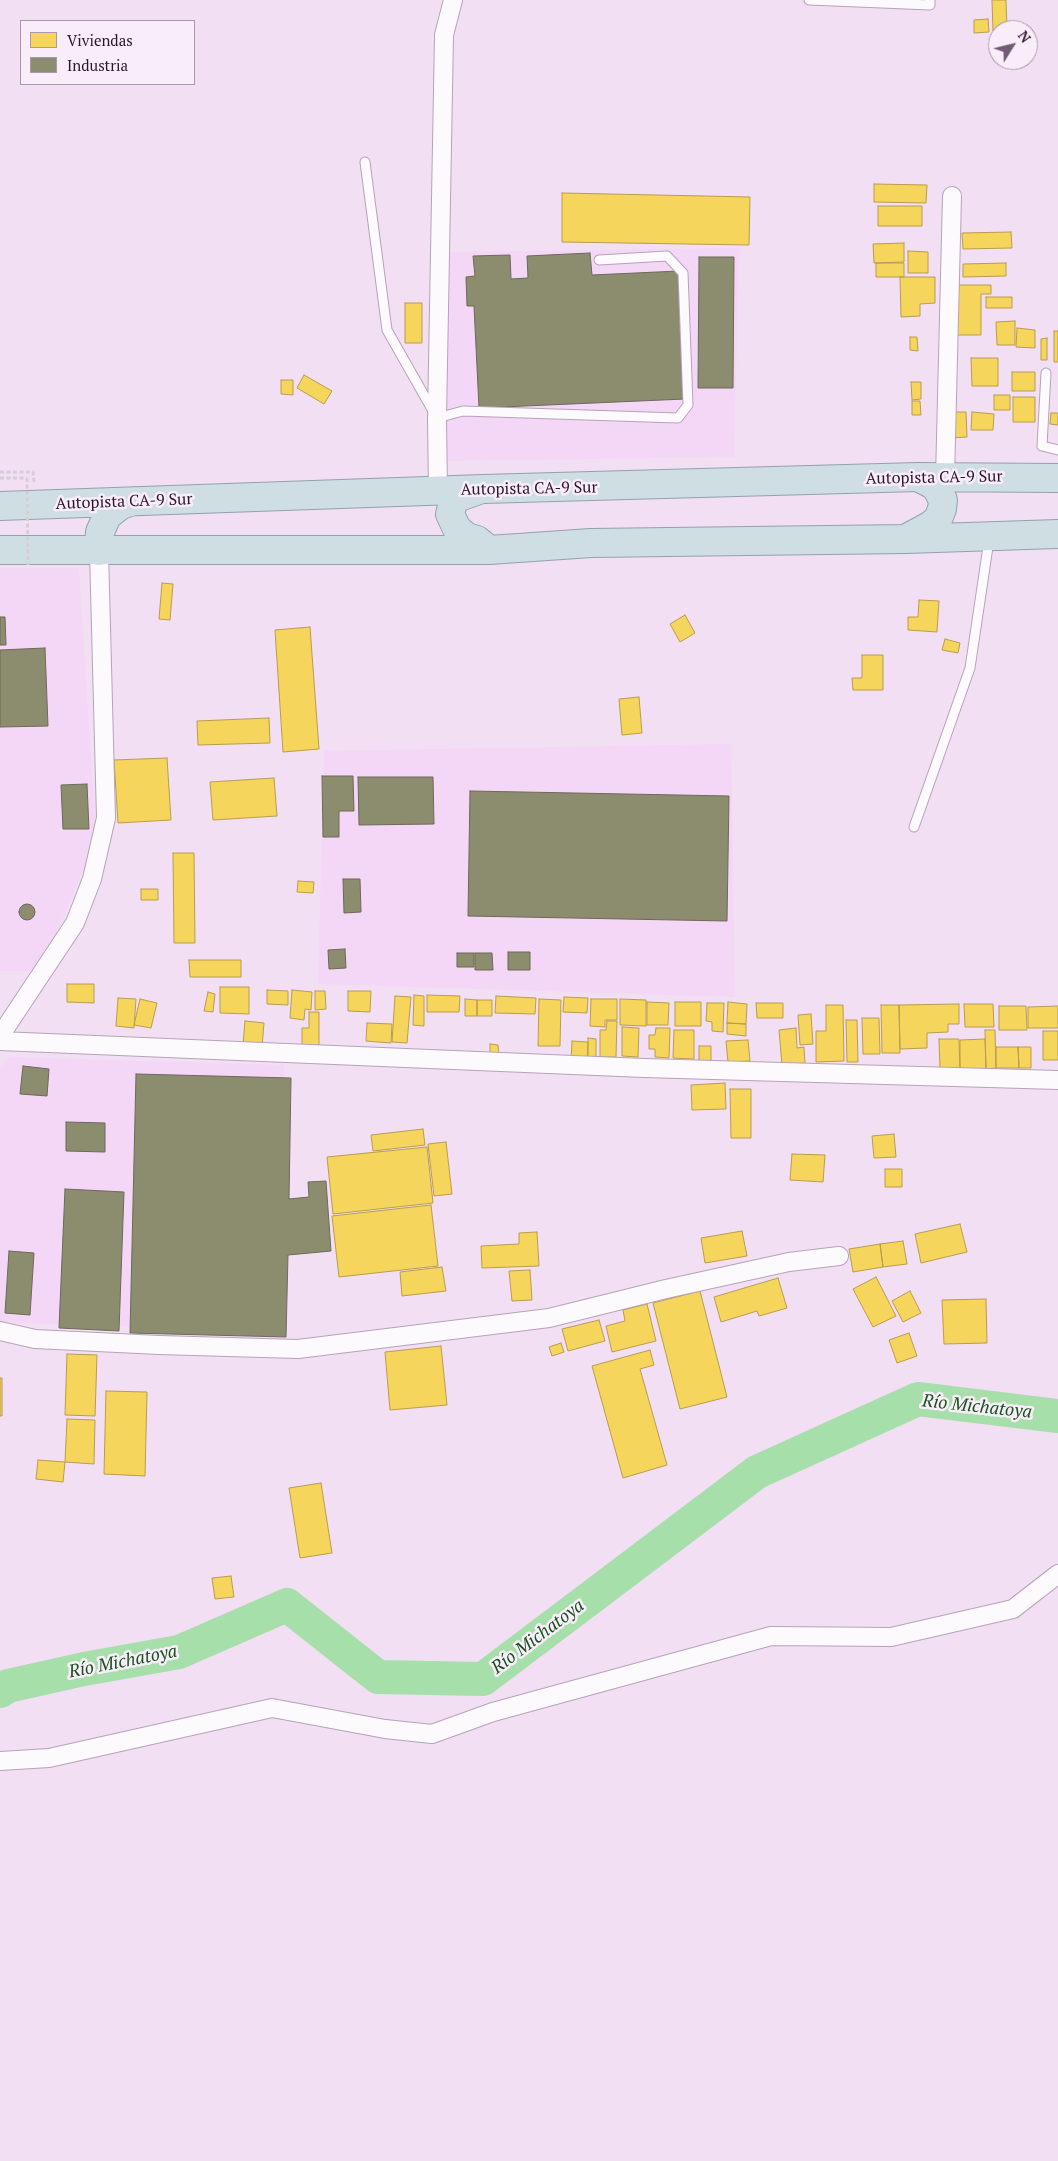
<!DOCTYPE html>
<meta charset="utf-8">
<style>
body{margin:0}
#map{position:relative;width:1058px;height:2161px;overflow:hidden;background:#f2dff4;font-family:"PT Serif",serif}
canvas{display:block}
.legend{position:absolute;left:20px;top:20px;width:175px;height:65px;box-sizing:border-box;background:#f9edfa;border:1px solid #a797a8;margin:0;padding:6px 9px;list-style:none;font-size:15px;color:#2c162d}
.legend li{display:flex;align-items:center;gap:10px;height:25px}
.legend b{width:25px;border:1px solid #a797a8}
.north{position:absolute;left:988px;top:20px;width:50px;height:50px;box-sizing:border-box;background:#f9edfa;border:1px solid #a797a8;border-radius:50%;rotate:54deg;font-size:14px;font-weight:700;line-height:20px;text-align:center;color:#2c162d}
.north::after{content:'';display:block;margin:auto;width:18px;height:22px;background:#715c73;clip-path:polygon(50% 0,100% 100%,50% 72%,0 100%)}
</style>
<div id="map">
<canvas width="1058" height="2161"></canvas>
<ul class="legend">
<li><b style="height:14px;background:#f6d55c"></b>Viviendas</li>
<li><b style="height:14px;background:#8c8c6e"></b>Industria</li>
</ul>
<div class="north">N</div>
</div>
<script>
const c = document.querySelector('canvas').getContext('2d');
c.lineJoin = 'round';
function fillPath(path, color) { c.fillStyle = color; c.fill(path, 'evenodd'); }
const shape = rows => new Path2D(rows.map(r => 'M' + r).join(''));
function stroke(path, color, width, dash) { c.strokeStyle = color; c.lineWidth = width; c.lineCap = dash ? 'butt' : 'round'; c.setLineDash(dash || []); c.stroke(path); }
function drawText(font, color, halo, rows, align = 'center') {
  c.font = font + ' "PT Serif",serif'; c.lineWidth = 5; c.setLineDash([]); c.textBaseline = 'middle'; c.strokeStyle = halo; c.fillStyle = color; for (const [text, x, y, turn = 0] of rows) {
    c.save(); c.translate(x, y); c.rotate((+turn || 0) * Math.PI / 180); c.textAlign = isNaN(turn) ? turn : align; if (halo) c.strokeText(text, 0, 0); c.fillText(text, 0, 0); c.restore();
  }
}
fillPath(shape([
 [739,248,734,457,440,461,450,252],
 [0,568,79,568,96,839,42,969,22,971,0,971],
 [731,744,735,997,318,984,324,751],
 [10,1057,284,1065,282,1332,0,1322,0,1067]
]), '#f4d6f6');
const homes = shape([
 [992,0,1006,0,1007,30,993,31,992,0],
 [988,19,989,32,974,33,974,20,988,19],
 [874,184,927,185,926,203,874,202,874,184],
 [562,193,750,197,749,245,562,242,562,193],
 [878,206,922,206,922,226,878,226,878,206],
 [1011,232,1012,248,963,249,962,233,1011,232],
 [904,243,904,262,874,263,873,244,904,243],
 [908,251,928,252,928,273,908,273,908,251],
 [876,263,904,263,904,277,876,277,876,263],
 [1006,263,1006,276,963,277,963,264,1006,263],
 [900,277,935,277,935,303,920,304,920,316,901,317,900,277],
 [955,285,991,285,991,294,981,294,981,335,955,335,955,285],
 [986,297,1012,297,1012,308,986,308,986,297],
 [405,303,422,303,422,343,405,343,405,303],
 [1015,321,1015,345,997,345,996,322,1015,321],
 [1017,328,1035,330,1035,348,1016,347,1017,328],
 [1054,331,1058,331,1058,362,1054,362,1054,331],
 [910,337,917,337,918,351,910,350,910,337],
 [1047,338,1047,360,1041,360,1041,339,1047,338],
 [971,358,998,358,998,386,972,386,971,358],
 [1012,372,1035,372,1035,391,1012,391,1012,372],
 [304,375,332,391,324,404,297,388,304,375],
 [281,380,293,380,293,395,281,394,281,380],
 [911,382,921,382,921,399,912,400,911,382],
 [994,395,1010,395,1010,410,994,410,994,395],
 [1013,397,1035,397,1035,422,1013,422,1013,397],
 [912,401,920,401,921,415,912,415,912,401],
 [949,412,966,412,967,437,950,438,949,412],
 [972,412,994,414,993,430,971,430,972,412],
 [1051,413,1058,413,1058,425,1050,424,1051,413],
 [162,583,173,584,170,620,159,619,162,583],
 [919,600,939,601,937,632,908,630,908,617,918,617,919,600],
 [685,615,695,633,680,642,670,624,685,615],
 [310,627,319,749,283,752,275,630,310,627],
 [945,639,960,643,958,653,942,650,945,639],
 [862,655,883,655,883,690,853,690,852,678,862,678,862,655],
 [639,697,642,733,622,735,619,699,639,697],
 [269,718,270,743,198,745,197,721,269,718],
 [167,758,171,820,118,823,114,760,167,758],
 [274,778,277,816,213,820,210,782,274,778],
 [173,853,194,853,195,943,174,943,173,853],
 [298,881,314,882,313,893,297,892,298,881],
 [141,889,158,889,158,900,141,900,141,889],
 [189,960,241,960,241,977,190,977,189,960],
 [67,984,94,984,94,1003,67,1002,67,984],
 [220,987,249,987,249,1014,220,1013,220,987],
 [267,990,288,991,288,1005,267,1004,267,990],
 [292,990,312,992,311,1010,305,1009,304,1020,290,1018,292,990],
 [315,991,325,991,326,1009,315,1010,315,991],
 [348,991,371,991,370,1012,348,1011,348,991],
 [208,992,215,994,213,1012,204,1011,208,992],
 [414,995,424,996,424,1026,413,1025,414,995],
 [427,995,460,996,459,1012,427,1012,427,995],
 [395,996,411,997,407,1043,392,1042,395,996],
 [496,996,536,998,535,1014,495,1013,496,996],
 [564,997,588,998,587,1013,563,1012,564,997],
 [118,998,136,999,134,1028,116,1026,118,998],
 [140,999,157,1003,151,1028,134,1025,140,999],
 [465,999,477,1000,477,1016,465,1016,465,999],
 [539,999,561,1000,560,1046,538,1046,539,999],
 [591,999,617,999,617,1020,605,1020,605,1027,590,1026,591,999],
 [620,999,646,1000,646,1026,620,1025,620,999],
 [477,1000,492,1000,492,1016,477,1016,477,1000],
 [647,1002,669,1003,668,1025,647,1025,647,1002],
 [675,1002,701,1002,701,1026,675,1026,675,1002],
 [728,1002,747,1004,746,1024,727,1023,728,1002],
 [707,1003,724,1003,723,1032,712,1031,712,1022,706,1021,707,1003],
 [756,1003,783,1003,783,1018,757,1018,756,1003],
 [959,1004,959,1024,948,1024,948,1032,927,1033,927,1048,900,1049,899,1005,959,1004],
 [964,1004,993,1004,994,1027,965,1027,964,1004],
 [826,1005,843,1005,844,1061,816,1062,816,1031,826,1031,826,1005],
 [881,1005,899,1005,900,1053,882,1053,881,1005],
 [999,1006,1026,1006,1027,1030,999,1030,999,1006],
 [1058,1006,1058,1028,1028,1028,1028,1007,1058,1006],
 [309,1012,319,1012,319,1047,302,1047,302,1028,309,1028,309,1012],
 [811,1014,813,1044,800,1045,798,1015,811,1014],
 [862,1018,879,1018,880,1054,863,1054,862,1018],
 [846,1020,857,1020,858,1062,847,1062,846,1020],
 [245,1021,264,1023,262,1047,243,1045,245,1021],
 [607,1021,617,1021,616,1057,600,1057,600,1030,606,1030,607,1021],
 [367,1023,392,1024,391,1043,366,1041,367,1023],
 [727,1023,746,1024,746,1036,727,1034,727,1023],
 [622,1027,639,1028,638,1057,622,1056,622,1027],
 [656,1028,670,1028,669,1058,655,1057,655,1049,649,1049,649,1035,655,1035,656,1028],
 [796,1028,797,1048,804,1047,805,1063,782,1065,779,1030,796,1028],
 [674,1030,694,1030,694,1059,673,1058,674,1030],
 [985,1030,995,1030,996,1068,986,1069,985,1030],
 [1043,1031,1058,1031,1058,1060,1043,1060,1043,1031],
 [588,1038,596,1039,596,1057,588,1057,588,1038],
 [939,1039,959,1039,960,1069,940,1069,939,1039],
 [985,1039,986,1069,960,1069,960,1040,985,1039],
 [748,1040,750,1061,728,1062,726,1041,748,1040],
 [572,1041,588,1042,587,1062,571,1061,572,1041],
 [490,1044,498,1045,499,1055,490,1055,490,1044],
 [699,1046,711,1046,711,1061,699,1061,699,1046],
 [996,1047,1018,1047,1019,1068,996,1068,996,1047],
 [1018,1047,1031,1047,1031,1068,1019,1068,1018,1047],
 [725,1083,726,1109,692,1110,691,1085,725,1083],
 [730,1089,751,1089,751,1138,731,1138,730,1089],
 [423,1129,425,1145,373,1151,371,1135,423,1129],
 [894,1134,896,1157,874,1158,872,1136,894,1134],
 [446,1142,452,1194,434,1196,428,1144,446,1142],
 [427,1147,433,1203,333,1214,327,1157,427,1147],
 [792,1154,825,1155,823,1182,790,1180,792,1154],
 [885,1169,902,1169,902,1187,885,1187,885,1169],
 [431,1205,438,1266,339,1277,332,1216,431,1205],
 [960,1224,967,1252,921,1263,915,1234,960,1224],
 [742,1231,747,1256,705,1263,701,1238,742,1231],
 [537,1232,539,1266,482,1268,481,1246,519,1244,519,1233,537,1232],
 [903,1241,907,1264,883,1267,880,1244,903,1241],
 [880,1244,883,1267,853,1272,849,1249,880,1244],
 [442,1267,446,1291,402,1296,400,1272,442,1267],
 [530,1270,532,1300,512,1301,509,1271,530,1270],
 [876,1277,896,1316,873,1327,853,1289,876,1277],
 [778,1278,787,1308,759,1316,757,1311,721,1322,714,1297,778,1278],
 [700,1291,727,1397,680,1409,653,1303,700,1291],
 [910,1291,921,1313,903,1322,892,1301,910,1291],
 [986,1299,987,1343,944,1344,942,1300,986,1299],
 [647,1304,656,1341,612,1352,606,1326,625,1321,623,1310,647,1304],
 [599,1320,605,1341,568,1351,562,1329,599,1320],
 [909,1333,917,1356,897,1363,889,1340,909,1333],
 [561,1343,564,1352,552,1356,549,1347,561,1343],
 [441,1346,447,1405,390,1410,385,1352,441,1346],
 [650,1350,654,1365,640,1369,667,1465,623,1478,592,1366,650,1350],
 [67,1354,97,1355,95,1416,65,1415,67,1354],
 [0,1378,2,1378,2,1416,0,1416,0,1378],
 [106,1391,147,1392,145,1476,104,1474,106,1391],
 [67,1419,95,1420,94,1464,65,1462,67,1419],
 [38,1460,65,1462,63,1482,36,1479,38,1460],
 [321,1483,332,1553,300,1558,289,1488,321,1483],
 [231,1576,234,1597,215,1599,212,1578,231,1576]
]);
fillPath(homes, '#f6d55c');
stroke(homes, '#b99c4e', 1);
const industry = shape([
 [590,253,592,275,679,271,685,399,479,408,474,306,467,306,466,277,475,276,473,256,510,255,511,279,528,278,527,256,590,253],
 [699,257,734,257,733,388,698,388,699,257],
 [0,617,5,617,6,645,0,645,0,617],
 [45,648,48,726,0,727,0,650,45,648],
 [322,776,353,776,354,811,339,811,339,837,323,837,322,776],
 [358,777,433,777,434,824,359,825,358,777],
 [87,784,89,829,63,829,61,785,87,784],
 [470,791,729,796,727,921,468,916,470,791],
 [343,879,360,879,361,912,344,913,343,879],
 '19 912a8 8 0 1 1 16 0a8 8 0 1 1-16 0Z',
 [345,949,346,968,329,969,328,950,345,949],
 [508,952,530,952,530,970,508,970,508,952],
 [457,953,474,953,474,967,457,967,457,953],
 [475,953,492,953,493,970,475,970,475,953],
 [23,1066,49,1069,47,1096,20,1094,23,1066],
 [136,1074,291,1078,289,1199,309,1197,308,1182,326,1181,331,1251,288,1255,286,1337,130,1333,136,1074],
 [66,1122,105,1123,105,1152,66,1151,66,1122],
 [65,1189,124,1192,119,1331,59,1328,65,1189],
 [9,1251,34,1253,30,1315,5,1313,9,1251]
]);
fillPath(industry, '#8c8c6e');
stroke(industry, '#6f695a', 1);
stroke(shape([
 [0,1691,8,1686,84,1669,179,1652,287,1605,378,1677,483,1679,757,1472,918,1399,1058,1416]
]), '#a6dfa9', 34);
const service = shape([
 [809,0,930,5,930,0],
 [365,162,387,330,437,418,463,411,678,418,688,405,683,273,667,256,599,260],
 [1046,373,1042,446,1058,450],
 [914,827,970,668,989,540]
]);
const minor = shape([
 [945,478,952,196],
 [438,491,437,418,444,35,453,0],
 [0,1036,75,923,92,879,106,818,99,551],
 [0,1041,644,1068,1058,1080],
 [0,1331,35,1339,159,1345,298,1349,549,1318,666,1289,789,1262,839,1256],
 [0,1761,49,1758,272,1708,385,1729,432,1734,493,1712,771,1636,891,1637,1013,1609,1058,1574]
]);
const trunk = shape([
 [479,490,454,499,450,514,457,529,467,537,477,540,489,550],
 [0,506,483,489,918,477,1058,478],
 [907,538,931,525,938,519,942,509,943,500,937,489,933,485,918,477],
 [0,550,489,550,591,543,906,539,1058,534],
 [99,551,100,532,107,516,121,505,134,501]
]);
stroke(service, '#b6a3b8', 11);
stroke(minor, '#b6a3b8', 20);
stroke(trunk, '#93a1ae', 30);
stroke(shape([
 [0,472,33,472,34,482],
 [0,478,27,478]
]), '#d5cfd5', 3, [4, 2.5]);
stroke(service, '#fdfafd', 9);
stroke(minor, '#fdfafd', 18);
stroke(trunk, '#cedee2', 28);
stroke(shape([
 [27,478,28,565]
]), '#d5cfd5', 3, [4, 2.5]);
drawText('16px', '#2c162d', '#f9edfa', [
 ["Autopista CA-9 Sur",934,478,-1],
 ["Autopista CA-9 Sur",529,489,-1],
 ["Autopista CA-9 Sur",124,502,-2]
]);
drawText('italic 18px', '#16531c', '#f9edfa', [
 ["Río Michatoya",977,1407,6],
 ["Río Michatoya",538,1637,-37],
 ["Río Michatoya",123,1662,-11]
]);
</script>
